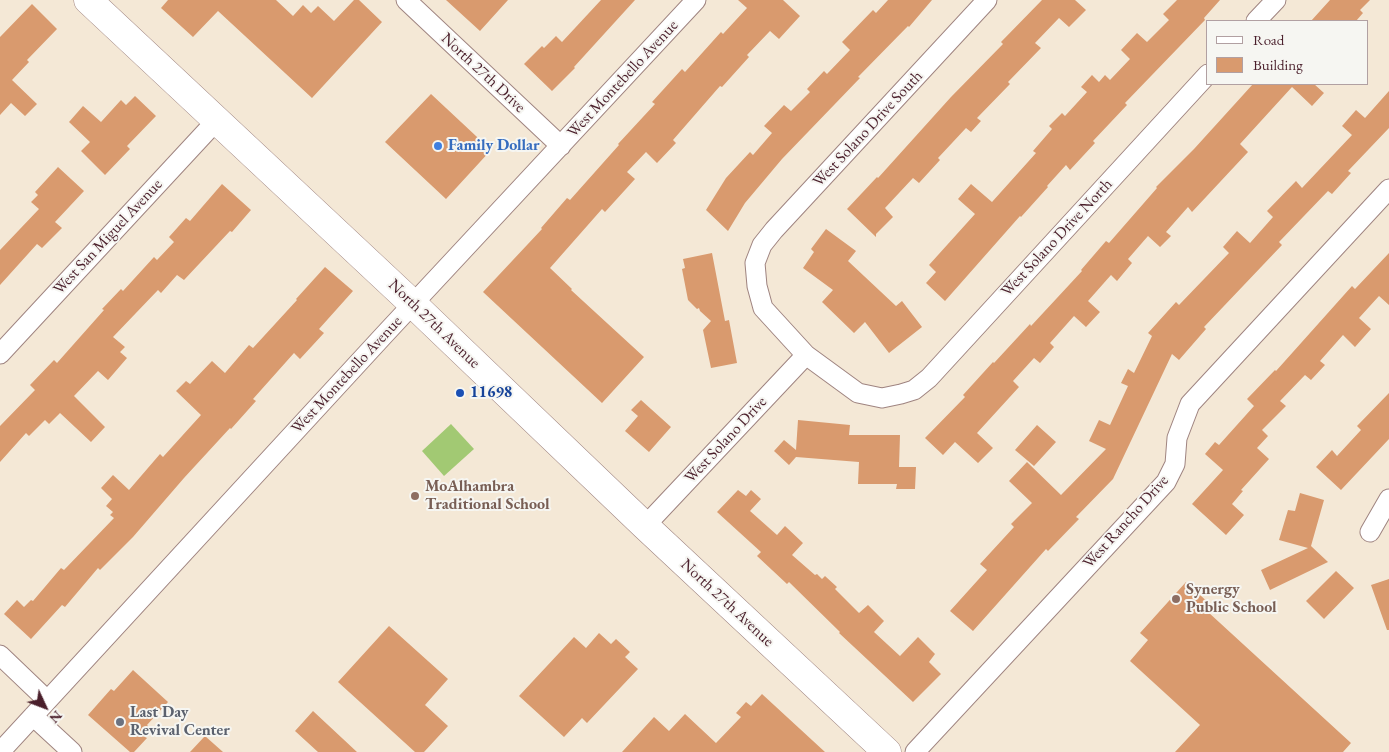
<!DOCTYPE html>
<style>
body{margin:0}
#map{position:relative;width:1389px;height:752px;overflow:hidden;background:#f4e8d6;font-family:"EB Garamond",serif}
canvas{display:block}
.legend{position:absolute;left:1206px;top:20px;width:162px;height:65px;box-sizing:border-box;background:#f6f6f2;border:1px solid #b1a0a2;margin:0;padding:6px 9px;list-style:none;font-size:15px;color:#4a1f2b}
.legend li{display:flex;align-items:center;gap:10px;height:25px}
.legend b{width:25px;border:1px solid #b1a0a2}
.north{position:absolute;left:20px;top:682px;width:50px;height:50px;-webkit-text-stroke:4px #f6f6f2;paint-order:stroke;rotate:133deg;font-size:14px;font-weight:700;line-height:20px;text-align:center;color:#4a1f2b}
.north::after{content:'';display:block;margin:auto;width:18px;height:22px;background:#4a1f2b;clip-path:polygon(50% 0,100% 100%,50% 72%,0 100%)}
</style>
<div id="map">
<canvas width="1389" height="752"></canvas>
<ul class="legend">
<li><b style="height:6px;background:#fff"></b>Road</li>
<li><b style="height:14px;background:#d99a6e"></b>Building</li>
</ul>
<div class="north">N</div>
</div>
<script>
const c = document.querySelector('canvas').getContext('2d');
c.lineJoin = 'round';
function fillPath(path, color) { c.fillStyle = color; c.fill(path, 'evenodd'); }
const shape = rows => new Path2D(rows.map(r => 'M' + r).join(''));
function stroke(path, color, width, dash) { c.strokeStyle = color; c.lineWidth = width; c.lineCap = dash ? 'butt' : 'round'; c.setLineDash(dash || []); c.stroke(path); }
function drawText(font, color, halo, rows, align = 'center') {
  c.font = font + ' "EB Garamond",serif'; c.lineWidth = 4; c.setLineDash([]); c.textBaseline = 'middle'; c.strokeStyle = halo; c.fillStyle = color; for (const [text, x, y, turn = 0] of rows) {
    c.save(); c.translate(x, y); c.rotate((+turn || 0) * Math.PI / 180); c.textAlign = isNaN(turn) ? turn : align; if (halo) c.strokeText(text, 0, 0); c.fillText(text, 0, 0); c.restore();
  }
}
fillPath(shape([
 [451,424,474,449,444,476,422,451]
]), '#a2c973');
fillPath(shape([
 [168,0,276,0,293,16,303,5,311,13,318,6,334,21,354,0,359,0,382,22,312,98,218,11,193,37,161,8],
 [446,0,508,0,480,31],
 [601,0,635,0,574,67,575,68,552,91,524,64,542,46,544,48,556,36,562,42],
 [738,0,783,0,800,16,779,39,770,31,747,55,749,57,722,87,720,86,673,140,676,143,657,163,646,152,627,172,635,179,605,212,602,209,550,268,572,289,571,290,644,357,602,403,483,292,542,229,541,228,567,198,570,200,619,145,618,144,655,104,652,102,682,69,685,72,721,32,723,34,747,8],
 [888,0,932,0,909,27,908,26,858,77,860,78,782,159,745,203,728,231,706,210,726,178,750,152,753,155,772,133,764,126,784,105,791,111,810,92,807,89,824,71,827,74,850,50,842,42,873,10,876,13],
 [1042,0,1075,0,1086,10,1069,27,1059,18,1035,43,1041,48,1008,82,1010,84,977,118,981,121,971,132,966,128,938,158,940,160,919,183,913,178,885,208,893,217,876,234,876,237,847,209,877,177,878,178,951,97,1003,44,1001,42],
 [1177,0,1220,0,1204,18,1205,20,1125,103,1127,105,1093,141,1095,143,1070,170,1066,165,1047,186,1048,187,1021,217,1020,216,945,301,926,283,936,272,929,265,975,214,958,199,971,184,992,202,1036,153,1033,151,1052,129,1049,126,1062,113,1065,116,1087,92,1081,87,1092,75,1099,82,1105,75,1110,80,1130,59,1121,50,1137,33,1147,42,1169,20,1163,14],
 [1330,0,1370,0,1360,10,1363,13,1356,21,1311,21],
 [32,4,57,29,27,60,29,62,12,80,37,104,25,116,11,103,0,115,0,37],
 [1253,84,1314,84,1324,93,1312,106,1292,87,1240,144,1248,152,1192,212,1188,207,1166,232,1171,236,1160,247,1148,236,1128,259,1132,263,1117,281,1111,275,1088,301,1100,312,1086,327,1074,316,1050,343,1054,347,1040,363,1034,358,1013,381,1019,387,977,433,993,448,978,463,955,442,943,455,925,438,965,397,963,395,993,362,994,363,1030,324,1031,326,1082,271,1081,270,1106,241,1109,243,1157,188,1156,187,1194,149],
 [1389,91,1389,128,1348,171,1351,173,1332,194,1328,191,1279,242,1282,245,1204,327,1206,329,1179,360,1172,354,1113,479,1076,517,1079,519,1048,551,1046,549,973,631,950,611,987,570,980,564,1014,527,1011,524,1032,503,1009,481,1027,462,1061,495,1106,449,1089,441,1099,420,1110,425,1128,386,1121,383,1128,369,1134,373,1152,336,1148,333,1176,302,1179,305,1229,253,1223,247,1237,231,1250,243,1273,217,1267,211,1296,181,1302,188,1352,135,1342,126,1356,110,1365,118],
 [431,94,491,150,446,199,385,142],
 [135,96,156,116,127,146,130,149,105,175,81,151,90,142,69,122,83,106,101,122,121,100,126,105],
 [58,167,84,191,55,222,62,228,42,248,37,244,0,285,0,250,39,209,31,202,38,195,35,192],
 [222,184,251,210,232,232,230,231,184,280,177,275,161,293,158,290,113,337,125,347,120,352,127,358,108,380,98,371,74,396,105,427,91,442,60,413,49,424,45,420,29,436,26,433,0,462,0,426,35,390,30,385,54,360,57,363,104,310,102,309,121,289,123,291,154,257,157,260,174,242,169,237,186,218,190,221],
 [826,229,856,251,848,261,896,306,902,301,922,327,889,353,865,322,854,333,822,302,833,290,803,268,814,252,811,249],
 [712,253,725,321,729,320,737,363,711,368,703,330,711,321,700,311,699,308,697,309,688,300,682,269,685,268,683,259],
 [1389,253,1389,305,1379,296,1359,318,1371,329,1355,347,1343,335,1320,361,1325,365,1311,380,1305,375,1280,401,1286,406,1262,430,1268,436,1257,448,1269,459,1241,490,1243,491,1232,504,1244,515,1226,535,1192,504,1223,470,1205,454,1215,442,1219,445,1254,406,1247,399,1275,370,1276,371,1352,286,1355,289],
 [325,267,353,291,319,329,324,333,300,359,294,353,253,399,256,401,231,429,230,428,184,478,133,537,100,570,98,568,65,607,62,605,31,639,4,614,17,600,24,607,31,600,33,601,61,568,64,570,114,518,110,515,113,512,106,506,112,499,101,488,113,475,129,490,160,454,163,457,201,415,176,391,186,381,190,384,212,361,225,373,249,345,253,348,297,300,296,299],
 [1389,393,1389,439,1341,490,1316,467,1332,450,1337,456,1361,430,1357,426],
 [641,400,671,427,649,452,625,431,638,416,631,410],
 [798,420,850,425,849,435,900,435,899,467,916,467,915,489,896,489,897,484,858,484,859,462,796,457,789,465,774,451,784,440,796,450],
 [1037,425,1056,442,1034,466,1015,450],
 [738,490,746,496,751,490,761,499,750,511,777,535,785,526,803,543,792,555,815,575,817,574,822,579,825,576,837,587,835,589,859,613,868,605,884,621,874,632,900,656,918,637,935,654,929,662,941,674,913,702,839,633,840,632,789,582,787,584,757,556,761,552,717,512],
 [1300,493,1324,500,1311,546,1328,562,1270,590,1261,570,1308,548,1279,540,1288,510,1295,511],
 [1336,571,1354,588,1324,619,1306,601],
 [1389,579,1389,630,1387,630,1371,585],
 [1186,582,1213,607,1208,612,1351,743,1343,752,1175,752,1200,725,1130,661,1148,640,1140,633],
 [389,626,448,679,425,705,448,726,424,752,415,752,338,682],
 [599,633,611,644,616,639,630,652,625,657,638,669,587,723,582,718,564,737,519,696,574,637,586,648],
 [133,670,168,702,147,725,151,729,145,737,147,738,134,752,130,752,88,715,111,689,114,691],
 [762,694,825,752,622,752,654,717,669,731,685,714,716,743,741,717,736,713,746,702,751,706],
 [313,711,357,752,318,752,295,731],
 [205,736,223,752,190,752]
]), '#d99a6e');
const minor = shape([
 [406,0,561,146],
 [987,0,774,230,762,245,755,263,757,286,763,308,806,355,858,393,882,398,901,394,914,390,929,378,1208,74],
 [1256,21,1276,0],
 [0,354,217,120],
 [645,526,806,355],
 [1370,532,1389,499],
 [0,655,47,700],
 [33,716,72,752],
 [0,752,384,335,696,0],
 [915,752,1166,482,1175,464,1177,438,1190,404,1389,189]
]);
const secondary = shape([
 [88,0,413,304,645,526,887,752]
]);
stroke(minor, '#9f8480', 21);
stroke(secondary, '#9f8480', 29);
stroke(minor, '#fff', 19);
stroke(secondary, '#fff', 28);
for (const [x, y, r, color] of [
 [438,146,5,"#3f7fe0"],
 [460,393,5,"#1a4fb4"],
 [415,496,5,"#8d6e63"],
 [1176,599,5,"#8d6e63"],
 [120,722,5,"#6b7280"]
]) { const dot = new Path2D(); dot.arc(x, y, r, 0, 2 * Math.PI); c.fillStyle = color; c.fill(dot); stroke(dot, '#f6f6f2', 2); }
drawText('16px', '#4a1f2b', '#f6f6f2', [
 ["North 27th Drive",483,73,43],
 ["West Montebello Avenue",623,79,-47],
 ["West Solano Drive South",868,129,-47],
 ["West San Miguel Avenue",108,237,-47],
 ["West Solano Drive North",1057,238,-47],
 ["North 27th Avenue",434,324,44],
 ["West Montebello Avenue",347,375,-47],
 ["West Solano Drive",726,440,-47],
 ["West Rancho Drive",1126,522,-48],
 ["North 27th Avenue",727,603,43]
]);
drawText('bold 16px', '#366cbe', '#f6f6f2', [
 ["Family Dollar",448,146]
], 'left');
drawText('bold 16px', '#164399', '#f6f6f2', [
 ["11698",470,393]
], 'left');
drawText('bold 16px', '#785e54', '#f6f6f2', [
 ["MoAlhambra",425,487],
 ["Traditional School",425,505],
 ["Synergy",1186,590],
 ["Public School",1186,608]
], 'left');
drawText('bold 16px', '#5b616d', '#f6f6f2', [
 ["Last Day",130,713],
 ["Revival Center",130,731]
], 'left');
</script>
